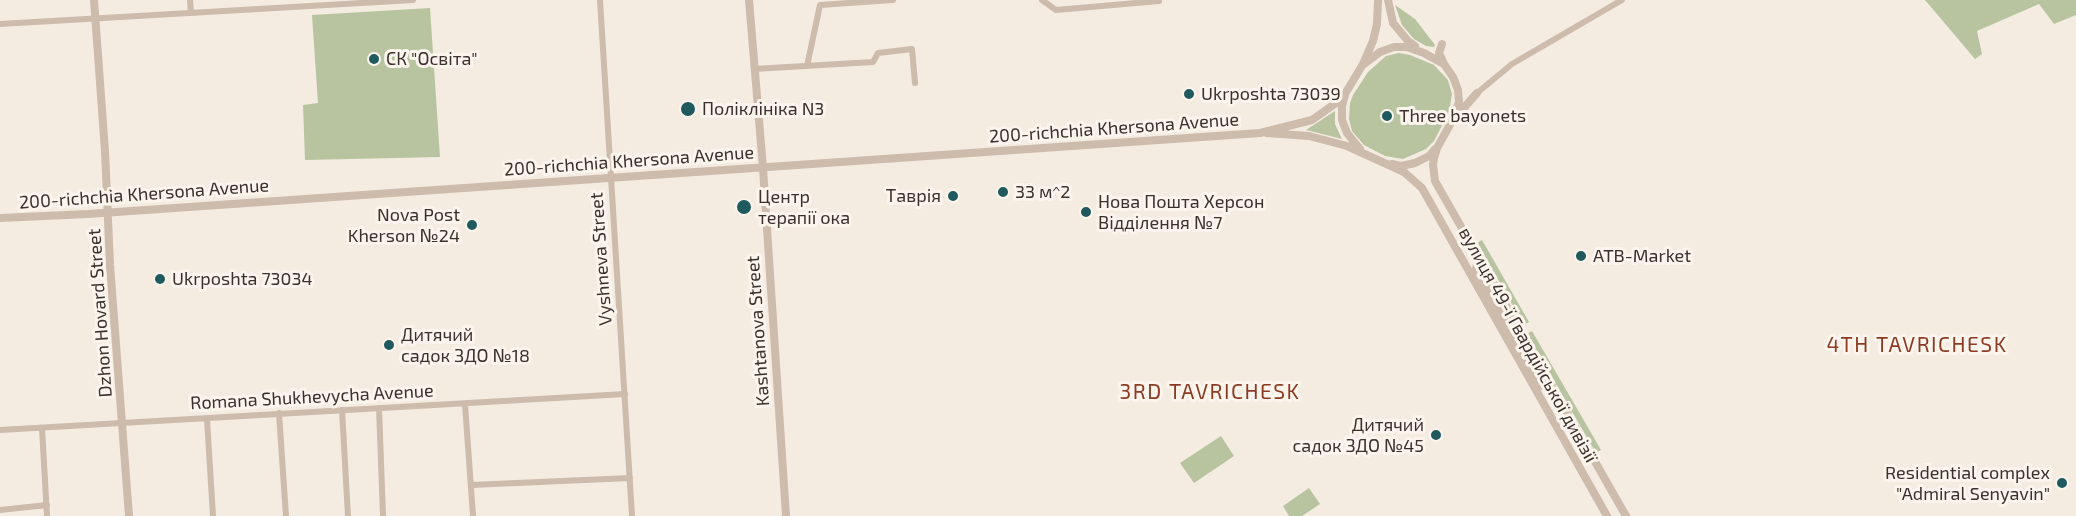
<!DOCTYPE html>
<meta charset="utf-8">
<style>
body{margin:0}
canvas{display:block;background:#f4ebe1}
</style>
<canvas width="2076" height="516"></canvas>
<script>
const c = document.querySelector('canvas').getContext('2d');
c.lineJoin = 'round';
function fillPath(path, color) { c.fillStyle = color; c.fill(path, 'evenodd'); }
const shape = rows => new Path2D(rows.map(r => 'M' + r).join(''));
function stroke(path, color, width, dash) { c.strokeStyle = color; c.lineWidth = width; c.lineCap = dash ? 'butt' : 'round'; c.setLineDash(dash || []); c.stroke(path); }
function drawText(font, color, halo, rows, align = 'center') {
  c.font = font + ' "Exo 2",sans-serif'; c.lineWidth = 6; c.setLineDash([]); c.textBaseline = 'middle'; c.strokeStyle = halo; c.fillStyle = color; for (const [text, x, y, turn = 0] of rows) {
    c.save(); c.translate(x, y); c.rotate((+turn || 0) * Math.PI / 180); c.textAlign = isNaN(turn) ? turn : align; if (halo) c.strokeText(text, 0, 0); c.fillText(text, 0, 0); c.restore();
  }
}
fillPath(shape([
 [1925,0,2076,0,2076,15,2054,24,2039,4,1977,31,1982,54,1975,59],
 [1395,5,1415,19,1435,45,1434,47,1426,46,1414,39,1402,25],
 [430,8,440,157,305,160,303,105,318,103,312,15],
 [1399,53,1410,55,1434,65,1448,80,1452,94,1449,112,1434,141,1426,149,1403,159,1385,156,1364,145,1352,131,1349,119,1350,103,1353,95,1368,72,1386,56],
 [1335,111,1335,124,1342,139,1306,130],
 [1482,240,1529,322,1524,325,1477,243],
 [1532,331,1601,450,1596,453,1527,334],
 [1221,436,1234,456,1194,483,1180,463],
 [1309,488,1320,504,1302,516,1289,516,1283,506]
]), '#b8c4a0');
stroke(shape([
 [190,0,191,13],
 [600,0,632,516],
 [1042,0,1056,10,1159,1],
 [0,24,413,0],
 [807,66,820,5,893,0],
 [754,69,873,62,878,53,912,49,915,83],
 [1477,93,1512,64,1622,0],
 [465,404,473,516],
 [379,408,383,516],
 [342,410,348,516],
 [279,413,286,516],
 [207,419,213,516],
 [42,428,47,516],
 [0,430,625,394],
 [471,485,630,478],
 [0,510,47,505]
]), '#cdbbac', 6);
stroke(shape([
 [94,0,105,151,110,265,129,516],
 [749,0,763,168,786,516],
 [1388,0,1393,23,1408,41,1415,46],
 [1442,44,1439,53,1444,64,1453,77,1458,90,1459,102,1452,121,1437,148,1434,158,1433,165,1435,181,1626,516],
 [1364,64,1380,52,1394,47,1407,47,1424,53,1442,63],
 [1345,95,1342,106,1342,120,1347,133,1360,149],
 [1455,118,1477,93],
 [1267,133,1309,136,1347,146,1404,172,1422,188,1607,516],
 [1392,164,1401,166,1415,163,1429,156,1435,149],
 [0,218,88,214,1260,133,1312,120,1336,103,1345,94,1363,64,1373,41,1377,24,1378,0],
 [1478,259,1476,269,1505,321,1503,331],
 [1505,331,1514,337,1541,385,1557,394]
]), '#cdbbac', 8);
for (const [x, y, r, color] of [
 [374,59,6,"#1f5a5e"],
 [1189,94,6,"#1f5a5e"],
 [688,109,8,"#1f5a5e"],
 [1387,116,6,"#1f5a5e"],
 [1003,192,6,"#1f5a5e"],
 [953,196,6,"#1f5a5e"],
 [744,207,8,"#1f5a5e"],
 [1086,212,6,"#1f5a5e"],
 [472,225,6,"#1f5a5e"],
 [1581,256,6,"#1f5a5e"],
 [160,279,6,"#1f5a5e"],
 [389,345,6,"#1f5a5e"],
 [1436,435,6,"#1f5a5e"],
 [2062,483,6,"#1f5a5e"]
]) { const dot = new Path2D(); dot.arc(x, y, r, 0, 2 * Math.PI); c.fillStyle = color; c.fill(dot); stroke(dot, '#fbf5ee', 2); }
drawText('18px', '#3b302b', '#fbf5ee', [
 ["СК \"Освіта\"",386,59],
 ["Ukrposhta 73039",1201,94],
 ["Поліклініка N3",702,109],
 ["Three bayonets",1399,116],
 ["33 м^2",1015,192],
 ["Таврія",941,196,"right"],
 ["Центр",758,197],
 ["терапії ока",758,218],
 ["Нова Пошта Херсон",1098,202],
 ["Відділення №7",1098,223],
 ["Nova Post",460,215,"right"],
 ["Kherson №24",460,236,"right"],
 ["ATB-Market",1593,256],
 ["Ukrposhta 73034",172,279],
 ["Дитячий",401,335],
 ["садок ЗДО №18",401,356],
 ["Дитячий",1424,425,"right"],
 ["садок ЗДО №45",1424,446,"right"],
 ["Residential complex",2050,473,"right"],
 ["\"Admiral Senyavin\"",2050,494,"right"]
], 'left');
drawText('18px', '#3b302b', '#fbf5ee', [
 ["200-richchia Khersona Avenue",1114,128,-4],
 ["200-richchia Khersona Avenue",629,161,-4],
 ["200-richchia Khersona Avenue",144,194,-4],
 ["Vyshneva Street",601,259,-94],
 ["Dzhon Hovard Street",100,313,-94],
 ["Kashtanova Street",758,331,-94],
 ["вулиця 49-ї Гвардійської дивізії",1528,345,61],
 ["Romana Shukhevycha Avenue",312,397,-3]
]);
c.letterSpacing = '1.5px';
drawText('21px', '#8c3b22', '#fbf5ee', [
 ["4TH TAVRICHESK",1917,345],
 ["3RD TAVRICHESK",1210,392]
]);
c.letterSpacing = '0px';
</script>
